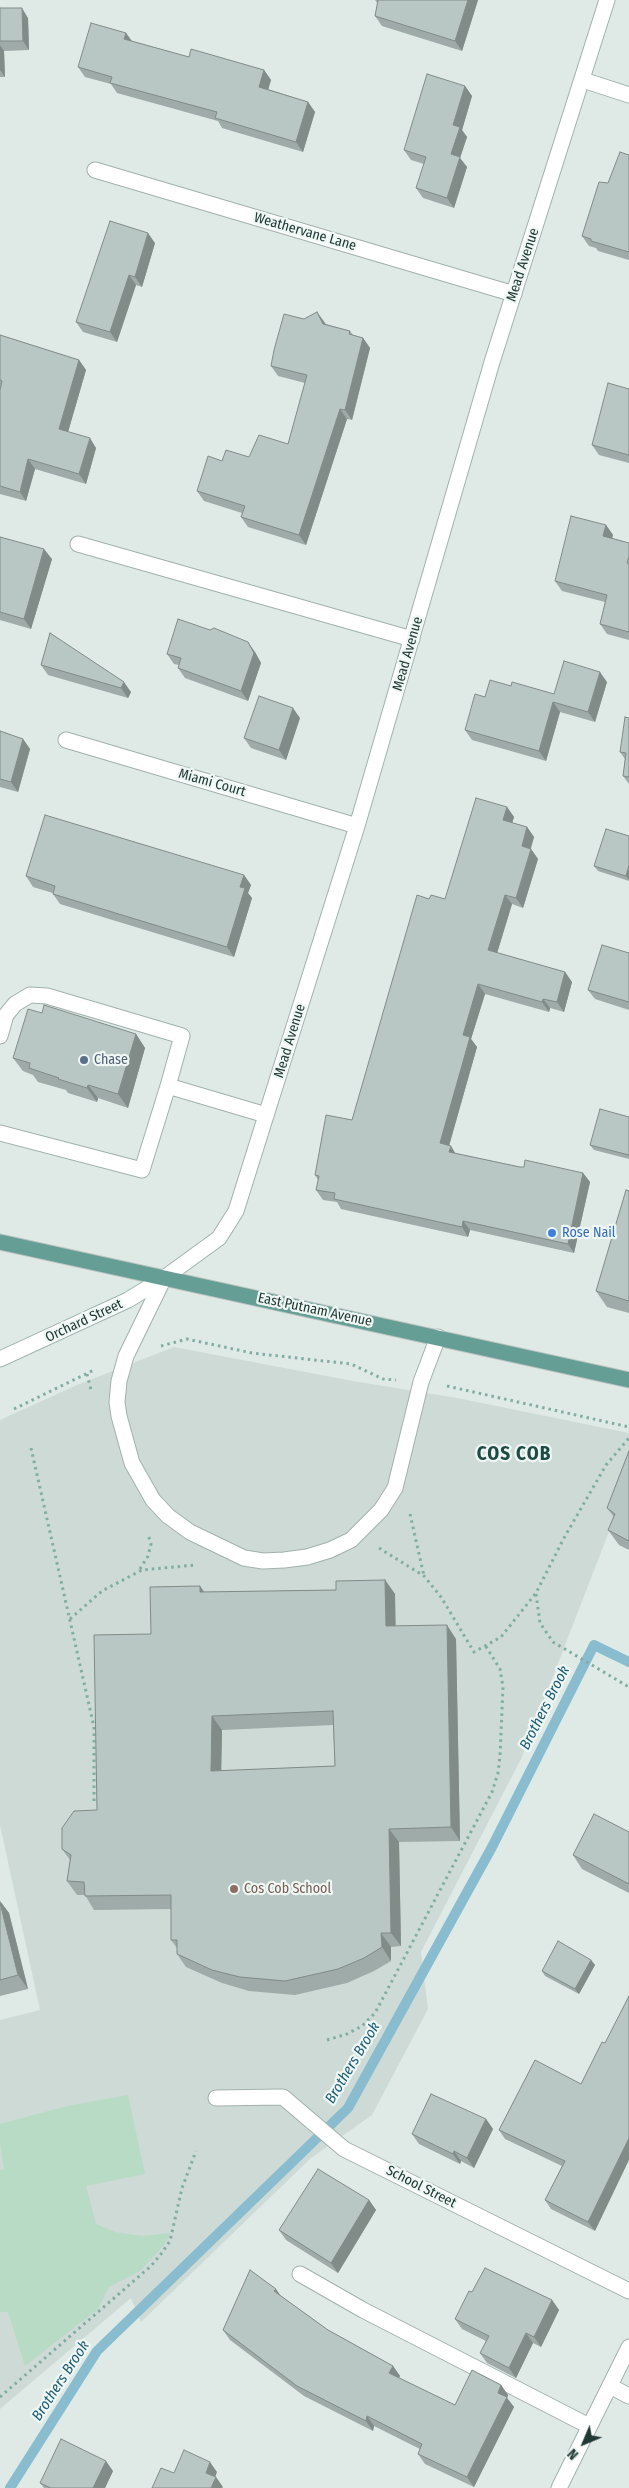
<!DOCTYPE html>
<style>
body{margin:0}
#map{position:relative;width:629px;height:2488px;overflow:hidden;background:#dfeae6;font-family:"Fira Sans Condensed",sans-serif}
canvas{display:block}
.north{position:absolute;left:559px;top:2418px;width:50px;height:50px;-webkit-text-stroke:4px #eff7f4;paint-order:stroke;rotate:225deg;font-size:14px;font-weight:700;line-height:20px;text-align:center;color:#213935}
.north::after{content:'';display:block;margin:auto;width:18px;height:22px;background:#213935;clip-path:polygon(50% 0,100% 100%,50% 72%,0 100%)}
</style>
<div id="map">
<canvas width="629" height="2488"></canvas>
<div class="north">N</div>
</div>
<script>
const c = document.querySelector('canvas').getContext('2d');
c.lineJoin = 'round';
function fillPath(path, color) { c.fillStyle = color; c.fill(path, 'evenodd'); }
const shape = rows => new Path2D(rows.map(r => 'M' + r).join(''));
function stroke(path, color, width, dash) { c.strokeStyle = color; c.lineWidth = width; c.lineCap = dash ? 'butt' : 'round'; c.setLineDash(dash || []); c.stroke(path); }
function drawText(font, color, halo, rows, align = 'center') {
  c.font = font + ' "Fira Sans Condensed",sans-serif'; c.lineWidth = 4.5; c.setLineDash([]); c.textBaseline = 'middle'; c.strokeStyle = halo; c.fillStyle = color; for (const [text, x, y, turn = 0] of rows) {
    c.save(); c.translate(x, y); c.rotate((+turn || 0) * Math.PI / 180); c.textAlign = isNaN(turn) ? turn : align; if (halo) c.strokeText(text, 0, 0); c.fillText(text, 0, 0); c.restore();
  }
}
fillPath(shape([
 [174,1347,353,1381,457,1398,629,1433,629,1480,521,1759,421,1952,428,2009,372,2115,311,2158,141,2322,131,2298,0,2409,0,2020,40,2010,0,1825,0,1420,77,1385]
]), '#cedad5');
fillPath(shape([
 [128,2095,145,2174,86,2186,96,2224,115,2232,142,2236,171,2233,164,2245,140,2271,109,2287,98,2309,25,2366,8,2312,0,2312,0,2170,4,2169,0,2143,0,2124,67,2106]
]), '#b8dbc5');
stroke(shape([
 [10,2488,97,2351,348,2108,492,1847,594,1645,629,1662]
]), '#88bcce', 10);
const service = shape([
 [78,544,412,639],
 [0,1036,6,1015,15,1004,30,995,47,996,182,1036,168,1086],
 [0,1133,142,1170,168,1086,266,1115],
 [164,1278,126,1356,119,1381,117,1402,119,1416,132,1463,153,1500,168,1516,190,1532,244,1558,263,1561,284,1560,307,1557,330,1550,351,1540,381,1510,395,1488,421,1382,438,1337],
 [300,2274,363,2310,589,2426]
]);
const minor = shape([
 [583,80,629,95],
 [95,170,514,294],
 [66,740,357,826],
 [164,1278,219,1238,236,1211,357,826,492,362,607,0],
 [216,2098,283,2097,344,2149,629,2291],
 [610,2386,629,2396],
 [559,2488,629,2347]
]);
const secondary = shape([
 [0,1359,128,1300,164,1278]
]);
const primary = shape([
 [0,1242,629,1380]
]);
stroke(service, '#a2b1ad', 17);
stroke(minor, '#a2b1ad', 17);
stroke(secondary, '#9fb5af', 17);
stroke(primary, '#bcc4c2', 17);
stroke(shape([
 [161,1346,187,1339,252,1353,351,1364,383,1379,396,1380],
 [87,1374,91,1390],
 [447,1386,629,1427],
 [14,1409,94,1370],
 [31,1448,94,1727,94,1802],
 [410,1514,424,1576],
 [379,1548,424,1576,441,1597,474,1652,501,1637,536,1593,564,1538,606,1465,629,1438],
 [140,1569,148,1556,151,1544,148,1534],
 [536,1594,540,1623,553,1642,629,1687],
 [70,1619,102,1591,142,1570,195,1565],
 [327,2040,347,2034,362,2026,375,2013,492,1792,498,1773,500,1756,503,1687,500,1669,485,1645],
 [0,2397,151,2266,161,2254,170,2241,182,2188,196,2151]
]), '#81ada3', 3, [2.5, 4]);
stroke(service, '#fff', 15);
stroke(minor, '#fff', 15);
stroke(secondary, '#fff', 15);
stroke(primary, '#659e95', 15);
fillPath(shape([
 [375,0,478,0,462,51,382,26,375,16,378,4],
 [0,8,28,18,29,50,4,51,5,77,0,77],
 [126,33,132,41,189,57,264,70,271,80,268,89,308,102,315,112,303,152,222,128,218,121,117,93,111,84,85,77,78,67],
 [465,86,472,96,462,130,467,137,460,158,467,167,454,208,423,198,416,188,424,164,411,160,404,150],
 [629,155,629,260,598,251,596,248,589,246,582,236,608,183],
 [155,243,142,287,136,285,117,342,83,332,76,322],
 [317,312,326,324,350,331,353,335,363,338,370,348,352,420,347,419,306,545,248,527,241,517,242,513,204,501,197,491,222,461,249,457,288,444,305,383,278,376,271,366,304,319],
 [0,335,79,360,86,370,68,432,96,448,86,484,35,469,26,501,0,494],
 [629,389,629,463,599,455,592,445],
 [606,525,613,535,612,538,629,543,629,640,607,634,600,624,605,602,562,591,555,581],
 [0,537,52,559,31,629,0,620],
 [50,633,131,692,128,698,48,675,41,665],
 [255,652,261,663,248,701,185,678,178,668,179,665,174,664,167,654],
 [607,682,595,722,560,712,546,761,472,740,465,730,485,697,511,686,554,694],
 [300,718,286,760,251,748,244,738],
 [629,718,629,784,623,776,625,759,620,752],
 [0,731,23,739,30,749,18,792,0,787],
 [507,807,514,817,512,823,527,827,534,837,531,849,538,859,523,908,512,904,497,953,565,972,572,982,564,1012,550,1008,549,1012,485,994,471,1039,477,1047,449,1146,455,1153,520,1167,583,1173,590,1182,574,1253,470,1230,468,1237,341,1209,337,1202,323,1200,316,1190,318,1180,315,1175,352,1120,429,899,445,899],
 [629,836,629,881,598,871,594,866],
 [244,875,251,885,248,893,252,898,234,957,60,904,53,894,53,893,33,887,26,876],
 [629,953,629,1010,595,999,588,990],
 [42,1013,136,1034,145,1048,128,1108,98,1098,97,1102,68,1093,66,1090,38,1082,33,1075,23,1071,13,1058],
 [629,1117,629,1159,594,1150,590,1145],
 [629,1191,629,1313,607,1307,596,1291],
 [629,1451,629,1550,619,1545,608,1530,614,1517,607,1508],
 [385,1580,395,1594,395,1626,456,1639,460,1841,399,1842,401,1946,391,1947,391,1961,374,1971,347,1983,295,1995,249,1991,222,1983,186,1967,177,1954,177,1948,171,1940,171,1909,94,1910,85,1895,77,1895,67,1881,70,1860,62,1849,97,1810,204,1592,336,1590],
 [333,1725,335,1766,221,1771,222,1730],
 [629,1832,629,1893,582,1869,573,1855],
 [0,1901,9,1913,28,1989,0,1996],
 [591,1960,595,1965,579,1994,545,1976,542,1971],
 [535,2060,595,2231,551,2209,545,2200,562,2166,505,2139,499,2130],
 [486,2119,493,2129,474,2168,461,2161,460,2164,419,2144,412,2134],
 [369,2200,376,2210,338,2273,286,2240,279,2230],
 [472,2292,552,2300,559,2310,541,2347,533,2343,516,2378,487,2363,480,2353,486,2341,462,2329,455,2319],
 [281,2296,328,2330,393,2366,400,2376,399,2378,455,2405,501,2385,508,2395,507,2398,514,2407,474,2487,425,2464,418,2454,420,2449,374,2426,373,2431,304,2396,230,2340,223,2330],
 [113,2471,105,2488,44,2488,40,2483]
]), '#9eaba8');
fillPath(shape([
 [468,0,478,0,462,51,455,41],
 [22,8,28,18,29,50,23,41],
 [126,33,133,43,124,39],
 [0,45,4,51,5,77,0,70],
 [264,70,271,80,266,97,259,87],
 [465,86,472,96,462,130,467,137,460,158,467,167,454,208,447,198,453,125],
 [308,102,315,112,303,152,296,142],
 [148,233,155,243,142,287,135,277],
 [129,275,136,285,117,342,110,332],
 [317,312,324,322,330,334,323,324],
 [363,338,370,348,352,420,345,410],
 [79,360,86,370,66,439,59,429],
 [340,409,347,419,306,545,299,535],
 [90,438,96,448,86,484,79,474],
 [28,459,35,469,26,501,20,492],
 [606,525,613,535,610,546,603,536],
 [44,549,52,559,31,629,24,619],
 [248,642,255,652,261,663,248,701,241,691],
 [600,672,607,682,595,722,588,712],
 [124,682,131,692,128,698,121,688],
 [553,702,560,712,546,761,539,751],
 [293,708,300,718,286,760,279,750],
 [23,739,30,749,18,792,11,782],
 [507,807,514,817,510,830,503,820],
 [527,827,534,837,528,856,522,846],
 [531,849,538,859,523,908,516,898],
 [629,865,629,880,626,876],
 [244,875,251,885,248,893,252,898,234,957,227,947,240,887],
 [505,895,512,904,495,960,488,950],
 [565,972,572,982,564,1012,557,1002],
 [478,984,485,994,471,1039,477,1047,447,1153,440,1143,463,1035],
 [543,999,550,1008,549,1012,542,1002],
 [136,1034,145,1048,128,1108,118,1094],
 [88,1085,98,1098,97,1102,87,1088],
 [451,1146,457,1156,449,1152],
 [583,1173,590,1182,574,1253,568,1244],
 [463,1221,470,1230,468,1237,462,1227],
 [385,1580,395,1594,396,1640,386,1626],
 [200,1586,210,1600,200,1592],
 [447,1625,456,1639,460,1841,451,1827],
 [212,1716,222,1730,221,1785,211,1771],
 [389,1829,399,1842,401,1946,391,1933],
 [0,1901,9,1913,28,1989,18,1975],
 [381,1933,391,1947,391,1961,382,1947],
 [591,1960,595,1965,579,1994,575,1989],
 [486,2119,493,2129,474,2168,467,2158],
 [629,2138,629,2160,595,2231,588,2222],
 [454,2151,461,2161,460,2164,453,2154],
 [369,2200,376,2210,338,2273,331,2263],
 [276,2289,283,2299,274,2291],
 [552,2300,559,2310,541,2347,534,2337],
 [526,2333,533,2343,516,2378,509,2368],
 [393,2366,400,2376,396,2383,389,2373],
 [501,2385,508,2395,507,2398,514,2407,474,2487,467,2477,498,2393],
 [367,2416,374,2426,373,2431,366,2421],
 [106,2461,113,2471,105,2488,93,2488],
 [210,2462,217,2472,213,2483,206,2473],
 [216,2477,223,2487,222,2488,211,2488]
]), '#818b88');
const building = shape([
 [378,0,468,0,455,41,375,16,378,0],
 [0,8,22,8,23,41,0,41,0,8],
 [91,23,126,33,124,39,189,57,191,49,264,70,259,87,308,102,296,142,215,118,217,112,110,83,112,77,78,67,91,23],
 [427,74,465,86,453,125,460,127,451,154,460,157,447,198,416,188,426,157,404,150,427,74],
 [620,152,629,155,629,252,591,241,591,239,582,236,599,182,608,183,620,152],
 [110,221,148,233,135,277,129,275,110,332,76,322,110,221],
 [317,312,323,324,350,331,349,334,363,338,345,410,340,409,299,535,241,517,245,506,197,491,208,456,222,461,226,450,249,457,259,435,288,444,307,375,271,366,274,350,284,314,304,319,317,312],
 [0,335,79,360,59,429,90,438,79,474,28,459,20,492,0,486,0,390,2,381,0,380,0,335],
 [608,383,629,389,629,455,592,445,608,383],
 [571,516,606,525,603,536,629,543,629,556,627,563,629,564,629,632,600,624,607,595,555,581,571,516],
 [0,537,44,549,24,619,0,612,0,537],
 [178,619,210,630,214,628,248,642,254,653,241,691,178,668,181,658,167,654,178,619],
 [50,633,124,682,121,688,41,665,50,633],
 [564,661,600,672,588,712,553,702,539,751,465,730,475,694,485,697,490,680,511,686,512,682,554,694,564,661],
 [259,696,293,708,279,750,244,738,259,696],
 [625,717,629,718,629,777,623,776,626,753,620,752,625,717],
 [0,731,23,739,11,782,0,779,0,731],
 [476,798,507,807,503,820,527,827,522,846,531,849,516,898,505,895,488,950,565,972,557,1002,543,999,542,1002,478,984,463,1035,470,1037,440,1143,451,1146,449,1152,520,1167,524,1167,525,1160,583,1173,568,1244,463,1221,462,1227,334,1199,335,1193,316,1190,319,1176,315,1175,326,1115,352,1120,417,895,429,899,431,895,445,899,476,798],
 [45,815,244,875,240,887,245,888,227,947,53,894,55,886,26,876,45,815],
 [606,829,629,836,629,865,626,876,594,866,606,829],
 [602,945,629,953,629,1002,588,990,602,945],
 [44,1005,136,1034,118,1094,88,1085,87,1088,58,1079,59,1078,29,1068,30,1063,13,1058,28,1009,42,1013,44,1005],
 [600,1109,629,1117,629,1155,590,1145,600,1109],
 [626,1190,629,1191,629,1301,596,1291,626,1190],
 [629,1451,629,1541,608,1530,615,1514,607,1508,629,1451],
 [385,1580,386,1626,447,1625,451,1827,389,1829,391,1933,381,1933,382,1947,364,1958,338,1969,285,1981,240,1977,212,1970,177,1954,177,1940,171,1940,171,1895,85,1896,84,1882,67,1881,71,1855,62,1849,62,1828,74,1811,97,1810,94,1635,151,1634,150,1587,200,1586,200,1592,336,1590,336,1581,385,1580],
 [333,1711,335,1766,211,1771,212,1716,333,1711],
 [594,1814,629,1832,629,1884,573,1855,594,1814],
 [0,1903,18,1975,0,1980,0,1903],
 [558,1941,591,1960,575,1989,542,1971,558,1941],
 [629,1996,629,2138,588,2222,545,2200,565,2161,499,2130,535,2060,581,2084,602,2042,605,2043,629,1996],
 [431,2094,486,2119,467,2158,454,2151,453,2154,412,2134,431,2094],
 [318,2169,369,2200,331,2263,279,2230,318,2169],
 [485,2268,552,2300,534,2337,526,2333,509,2368,480,2353,489,2336,455,2319,469,2291,472,2292,485,2268],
 [250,2270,276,2289,274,2291,328,2330,393,2366,389,2373,455,2405,472,2370,501,2385,498,2393,507,2397,467,2477,418,2454,422,2444,367,2416,366,2421,297,2386,223,2330,250,2270],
 [61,2439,106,2461,93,2488,51,2488,40,2483,61,2439],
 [184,2450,210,2462,206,2473,216,2477,211,2488,152,2488,161,2468,174,2473,184,2450]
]);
fillPath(building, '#b8c7c3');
stroke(building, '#818b88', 1);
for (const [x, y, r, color] of [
 [84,1060,5,"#5c6f8a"],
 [552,1233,5,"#3f7fe0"],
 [234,1889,5,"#8d6e63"]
]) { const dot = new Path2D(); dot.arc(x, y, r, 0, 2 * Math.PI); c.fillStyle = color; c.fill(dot); stroke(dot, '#eff7f4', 2); }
drawText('14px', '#213935', '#eff7f4', [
 ["Weathervane Lane",305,232,16],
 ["Mead Avenue",523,265,-72],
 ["Mead Avenue",408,654,-74],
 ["Miami Court",212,783,16],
 ["Mead Avenue",290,1041,-73],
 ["East Putnam Avenue",315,1310,12],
 ["Orchard Street",84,1321,-25],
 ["School Street",421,2187,27]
]);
drawText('14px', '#4e5e75', '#eff7f4', [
 ["Chase",94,1060]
], 'left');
drawText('14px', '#366cbe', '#eff7f4', [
 ["Rose Nail",562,1233]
], 'left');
drawText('14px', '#785e54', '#eff7f4', [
 ["Cos Cob School",244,1889]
], 'left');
drawText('italic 15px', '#1d5c73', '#eff7f4', [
 ["Brothers Brook",545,1708,-63],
 ["Brothers Brook",353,2063,-59],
 ["Brothers Brook",61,2381,-57]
]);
c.letterSpacing = '1px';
drawText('bold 19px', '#1e4b44', '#eff7f4', [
 ["COS COB",514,1455]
]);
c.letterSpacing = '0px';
</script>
